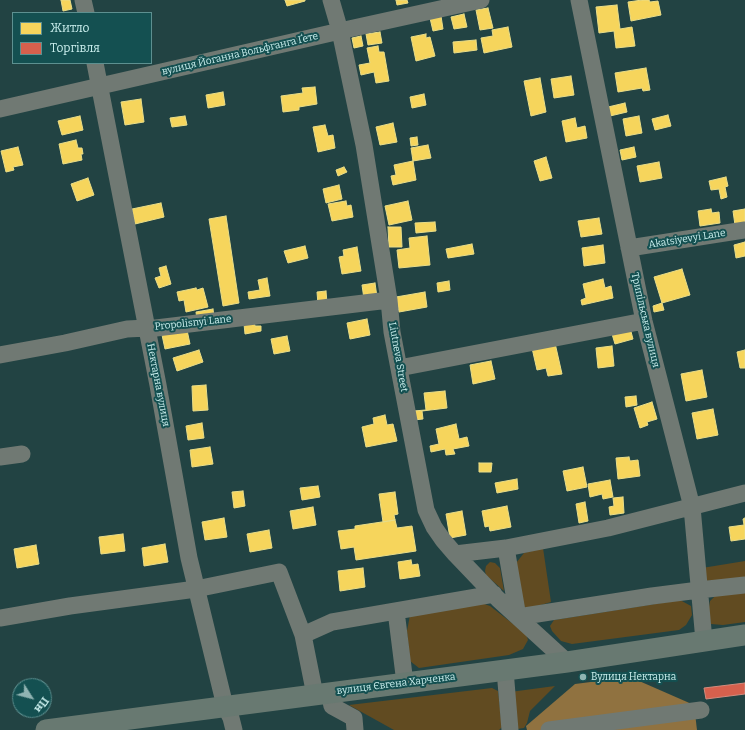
<!DOCTYPE html>
<meta charset="utf-8">
<style>
body{margin:0}
#map{position:relative;width:745px;height:730px;overflow:hidden;background:#224343;font-family:Bitter,serif}
canvas{display:block}
.legend{position:absolute;left:12px;top:12px;width:140px;height:52px;box-sizing:border-box;background:#145051;border:1px solid #5d9090;margin:0;padding:5px 7px;list-style:none;font-size:12px;color:#cbefee}
.legend li{display:flex;align-items:center;gap:8px;height:20px}
.legend b{width:20px;border:1px solid #5d9090}
.north{position:absolute;left:12px;top:678px;width:40px;height:40px;box-sizing:border-box;background:#145051;border:1px solid #5d9090;border-radius:50%;rotate:126deg;font-size:11px;font-weight:700;line-height:16px;text-align:center;color:#cbefee}
.north::after{content:'';display:block;margin:auto;width:14px;height:18px;background:#90b3b2;clip-path:polygon(50% 0,100% 100%,50% 72%,0 100%)}
</style>
<div id="map">
<canvas width="745" height="730"></canvas>
<ul class="legend">
<li><b style="height:11px;background:#f6d55c"></b>Житло</li>
<li><b style="height:11px;background:#d6604d"></b>Торгівля</li>
</ul>
<div class="north">Пн</div>
</div>
<script>
const c = document.querySelector('canvas').getContext('2d');
c.lineJoin = 'round';
function fillPath(path, color) { c.fillStyle = color; c.fill(path, 'evenodd'); }
const shape = rows => new Path2D(rows.map(r => 'M' + r).join(''));
function stroke(path, color, width, dash) { c.strokeStyle = color; c.lineWidth = width; c.lineCap = dash ? 'butt' : 'round'; c.setLineDash(dash || []); c.stroke(path); }
function drawText(font, color, halo, rows, align = 'center') {
  c.font = font + ' Bitter,serif'; c.lineWidth = 4; c.setLineDash([]); c.textBaseline = 'middle'; c.strokeStyle = halo; c.fillStyle = color; for (const [text, x, y, turn = 0] of rows) {
    c.save(); c.translate(x, y); c.rotate((+turn || 0) * Math.PI / 180); c.textAlign = isNaN(turn) ? turn : align; if (halo) c.strokeText(text, 0, 0); c.fillText(text, 0, 0); c.restore();
  }
}
fillPath(shape([
 [543,548,551,602,527,609,521,603,516,563,524,553],
 [745,561,745,579,704,581,702,568],
 [490,562,495,563,500,568,504,591,486,575,485,571,486,566],
 [745,590,745,622,723,625,711,624,708,613,710,601,717,594],
 [680,600,691,606,692,615,686,625,679,630,572,644,561,641,552,631,550,626,554,620],
 [479,602,490,606,526,634,528,640,523,649,509,655,419,668,410,661,407,631,410,615],
 [555,686,530,711,527,723,524,728,517,729,510,692],
 [492,688,498,691,502,727,499,730,394,730,349,705]
]), '#614b21');
fillPath(shape([
 [630,677,694,705,697,730,527,730,526,726,575,684]
]), '#907240');
const homes = shape([
 [61,0,70,0,72,9,63,11,61,0],
 [285,0,305,0,305,1,287,6,285,0],
 [396,0,407,0,408,3,397,5,396,0],
 [642,0,649,0,650,2,658,1,661,15,631,21,628,2,642,0],
 [617,5,620,29,632,27,635,46,616,48,614,31,599,33,596,7,617,5],
 [488,8,493,28,480,30,476,10,488,8],
 [464,14,467,27,454,29,451,17,464,14],
 [441,16,443,29,433,31,430,18,441,16],
 [508,27,512,47,484,53,481,38,493,36,492,30,508,27],
 [380,32,382,43,368,45,366,34,380,32],
 [426,34,426,38,430,37,435,56,416,61,411,37,426,34],
 [361,36,363,46,354,48,352,38,361,36],
 [476,40,477,50,454,53,453,42,476,40],
 [378,46,379,52,384,52,389,81,376,83,374,72,361,75,359,65,370,63,367,48,378,46],
 [646,68,650,90,643,91,642,88,618,92,615,73,646,68],
 [571,76,574,95,554,98,551,79,571,76],
 [540,78,546,112,531,116,524,81,540,78],
 [315,87,317,104,299,107,299,110,283,112,281,96,303,93,302,88,315,87],
 [223,92,225,105,208,108,206,95,223,92],
 [424,94,426,105,412,108,410,97,424,94],
 [141,99,144,122,125,125,121,102,141,99],
 [625,103,627,112,610,116,608,107,625,103],
 [668,115,671,126,655,130,652,119,668,115],
 [80,116,83,130,62,135,58,121,80,116],
 [185,116,187,125,172,127,170,118,185,116],
 [639,116,642,133,626,136,623,119,639,116],
 [575,118,577,128,585,126,587,138,566,142,562,121,575,118],
 [393,123,397,142,380,145,376,127,393,123],
 [325,125,328,136,333,135,335,148,318,152,313,127,325,125],
 [417,137,418,145,411,146,410,138,417,137],
 [76,140,78,148,82,148,83,154,81,154,82,160,63,164,59,144,76,140],
 [428,145,431,158,413,161,411,148,428,145],
 [18,147,23,165,13,167,14,170,6,172,1,151,18,147],
 [634,147,636,157,622,160,620,150,634,147],
 [546,157,552,178,540,181,534,161,546,157],
 [413,161,416,180,393,185,391,176,396,175,394,165,413,161],
 [659,162,662,178,640,182,637,166,659,162],
 [344,167,347,172,338,176,336,170,344,167],
 [726,177,728,186,725,187,727,197,721,199,719,189,711,190,709,181,726,177],
 [88,178,94,195,77,201,71,184,88,178],
 [339,185,342,199,326,203,323,189,339,185],
 [346,201,347,206,351,205,353,217,332,221,328,204,346,201],
 [408,201,412,220,389,225,385,206,408,201],
 [161,203,164,217,135,224,132,209,161,203],
 [711,209,712,213,719,212,720,223,700,226,698,211,711,209],
 [745,209,745,224,735,225,733,211,745,209],
 [226,216,239,303,223,306,209,219,226,216],
 [599,218,602,234,581,237,578,221,599,218],
 [435,222,436,231,416,233,415,223,435,222],
 [388,227,401,227,402,247,389,247,388,227],
 [427,236,430,265,399,268,397,250,410,248,409,238,427,236],
 [745,242,745,256,736,258,734,245,745,242],
 [472,244,474,254,448,258,446,249,472,244],
 [603,245,605,263,584,266,582,248,603,245],
 [305,246,308,258,288,263,284,251,305,246],
 [357,247,361,271,342,274,339,257,344,256,343,250,357,247],
 [166,266,171,284,159,288,155,278,161,276,159,268,166,266],
 [682,269,690,295,662,303,654,277,682,269],
 [267,278,270,296,249,299,248,292,260,290,258,280,267,278],
 [603,279,605,288,611,286,613,298,582,305,581,300,586,298,583,284,603,279],
 [449,281,450,290,438,292,437,283,449,281],
 [375,283,377,297,364,299,362,285,375,283],
 [196,288,197,290,203,288,208,307,186,312,184,300,179,301,177,292,196,288],
 [326,291,327,303,318,304,317,292,326,291],
 [425,292,427,307,399,312,396,297,425,292],
 [662,303,664,310,654,312,653,306,662,303],
 [213,309,214,317,197,320,196,312,213,309],
 [367,319,370,335,350,339,347,323,367,319],
 [254,322,255,326,261,326,261,331,245,334,244,324,254,322],
 [630,328,633,339,615,344,612,334,630,328],
 [187,330,190,344,165,349,162,335,187,330],
 [287,336,290,351,274,354,271,339,287,336],
 [555,343,562,374,548,376,546,368,537,370,532,348,555,343],
 [612,346,614,366,598,368,596,348,612,346],
 [199,350,203,362,177,371,173,358,199,350],
 [745,350,745,368,740,368,737,352,745,350],
 [491,361,495,379,473,384,470,365,491,361],
 [702,370,707,397,686,401,681,374,702,370],
 [206,385,208,410,193,411,192,386,206,385],
 [445,391,447,408,422,411,423,419,414,420,413,411,426,410,424,393,445,391],
 [636,396,637,405,626,407,625,397,636,396],
 [652,402,657,419,647,422,648,425,640,428,634,408,652,402],
 [713,409,718,435,697,439,692,413,713,409],
 [385,415,387,425,393,424,397,441,366,447,362,427,374,424,373,418,385,415],
 [202,423,204,438,188,440,186,426,202,423],
 [456,424,459,439,467,437,469,446,453,449,455,454,446,455,445,449,431,452,430,446,439,444,436,429,456,424],
 [210,447,213,464,192,467,190,450,210,447],
 [629,457,630,461,638,460,640,476,618,479,616,458,629,457],
 [479,463,492,463,491,472,479,472,479,463],
 [583,467,587,487,567,491,563,471,583,467],
 [517,479,518,489,497,493,495,483,517,479],
 [610,480,613,497,603,499,602,494,590,497,588,484,610,480],
 [318,486,320,497,302,500,300,488,318,486],
 [243,491,245,506,234,508,232,492,243,491],
 [395,492,398,514,394,515,395,520,383,522,379,494,395,492],
 [623,497,624,513,610,515,609,507,614,506,613,498,623,497],
 [585,502,588,521,579,523,576,504,585,502],
 [507,506,511,527,490,531,489,526,485,527,482,511,507,506],
 [313,507,316,525,293,529,290,511,313,507],
 [462,511,466,535,450,538,446,514,462,511],
 [224,518,227,537,205,540,202,522,224,518],
 [745,518,745,539,731,541,729,527,744,525,743,519,745,518],
 [395,520,397,528,412,526,416,551,356,560,354,547,341,549,338,531,355,529,355,526,395,520],
 [269,530,272,548,250,552,247,534,269,530],
 [123,534,125,551,101,554,99,537,123,534],
 [165,544,168,562,144,566,142,548,165,544],
 [36,545,39,564,17,568,14,549,36,545],
 [411,560,412,565,418,564,420,576,400,579,398,562,411,560],
 [363,568,365,587,340,591,338,571,363,568]
]);
fillPath(homes, '#f6d55c');
stroke(homes, '#e9dd88', 1);
const shops = shape([
 [745,683,745,694,706,699,704,688,745,683]
]);
fillPath(shops, '#d6604d');
stroke(shops, '#d38b7d', 1);
stroke(shape([
 [83,0,86,13],
 [331,0,340,31,364,145,389,300,392,332,426,510,434,527,443,540,455,554,498,599,567,662],
 [579,0,644,321,692,507,704,641],
 [95,63,158,385,189,558,225,706,231,718,234,730],
 [0,109,340,31,481,0],
 [629,248,745,230],
 [0,355,65,343,127,329,147,328,156,328,389,300],
 [399,368,644,321],
 [0,457,22,454],
 [506,548,518,617,652,596,699,590,745,585],
 [455,554,506,548,608,528,745,493],
 [396,611,405,683],
 [0,618,70,606,196,589,279,572,303,635],
 [505,670,510,730],
 [329,693,332,706,354,718,355,730],
 [315,695,303,635,332,622,494,594],
 [549,730,701,710]
]), '#707973', 17);
stroke(shape([
 [46,730,567,662,745,635]
]), '#687971', 21);
for (const [x, y, r, color] of [
 [583,677,4,"#90b3b2"]
]) { const dot = new Path2D(); dot.arc(x, y, r, 0, 2 * Math.PI); c.fillStyle = color; c.fill(dot); stroke(dot, '#145051', 1.5); }
drawText('10px', '#cbefee', '#145051', [
 ["вулиця Йоганна Вольфганга Ґете",240,54,-13],
 ["Akatsiyevyi Lane",687,239,-9],
 ["Трипільська вулиця",645,320,77],
 ["Propolisnyi Lane",193,323,-6],
 ["Liutneva Street",398,357,80],
 ["Нектарна вулиця",158,385,79],
 ["вулиця Євгена Харченка",396,684,-7]
]);
drawText('10px', '#cbefee', '#145051', [
 ["Вулиця Нектарна",591,677]
], 'left');
</script>
